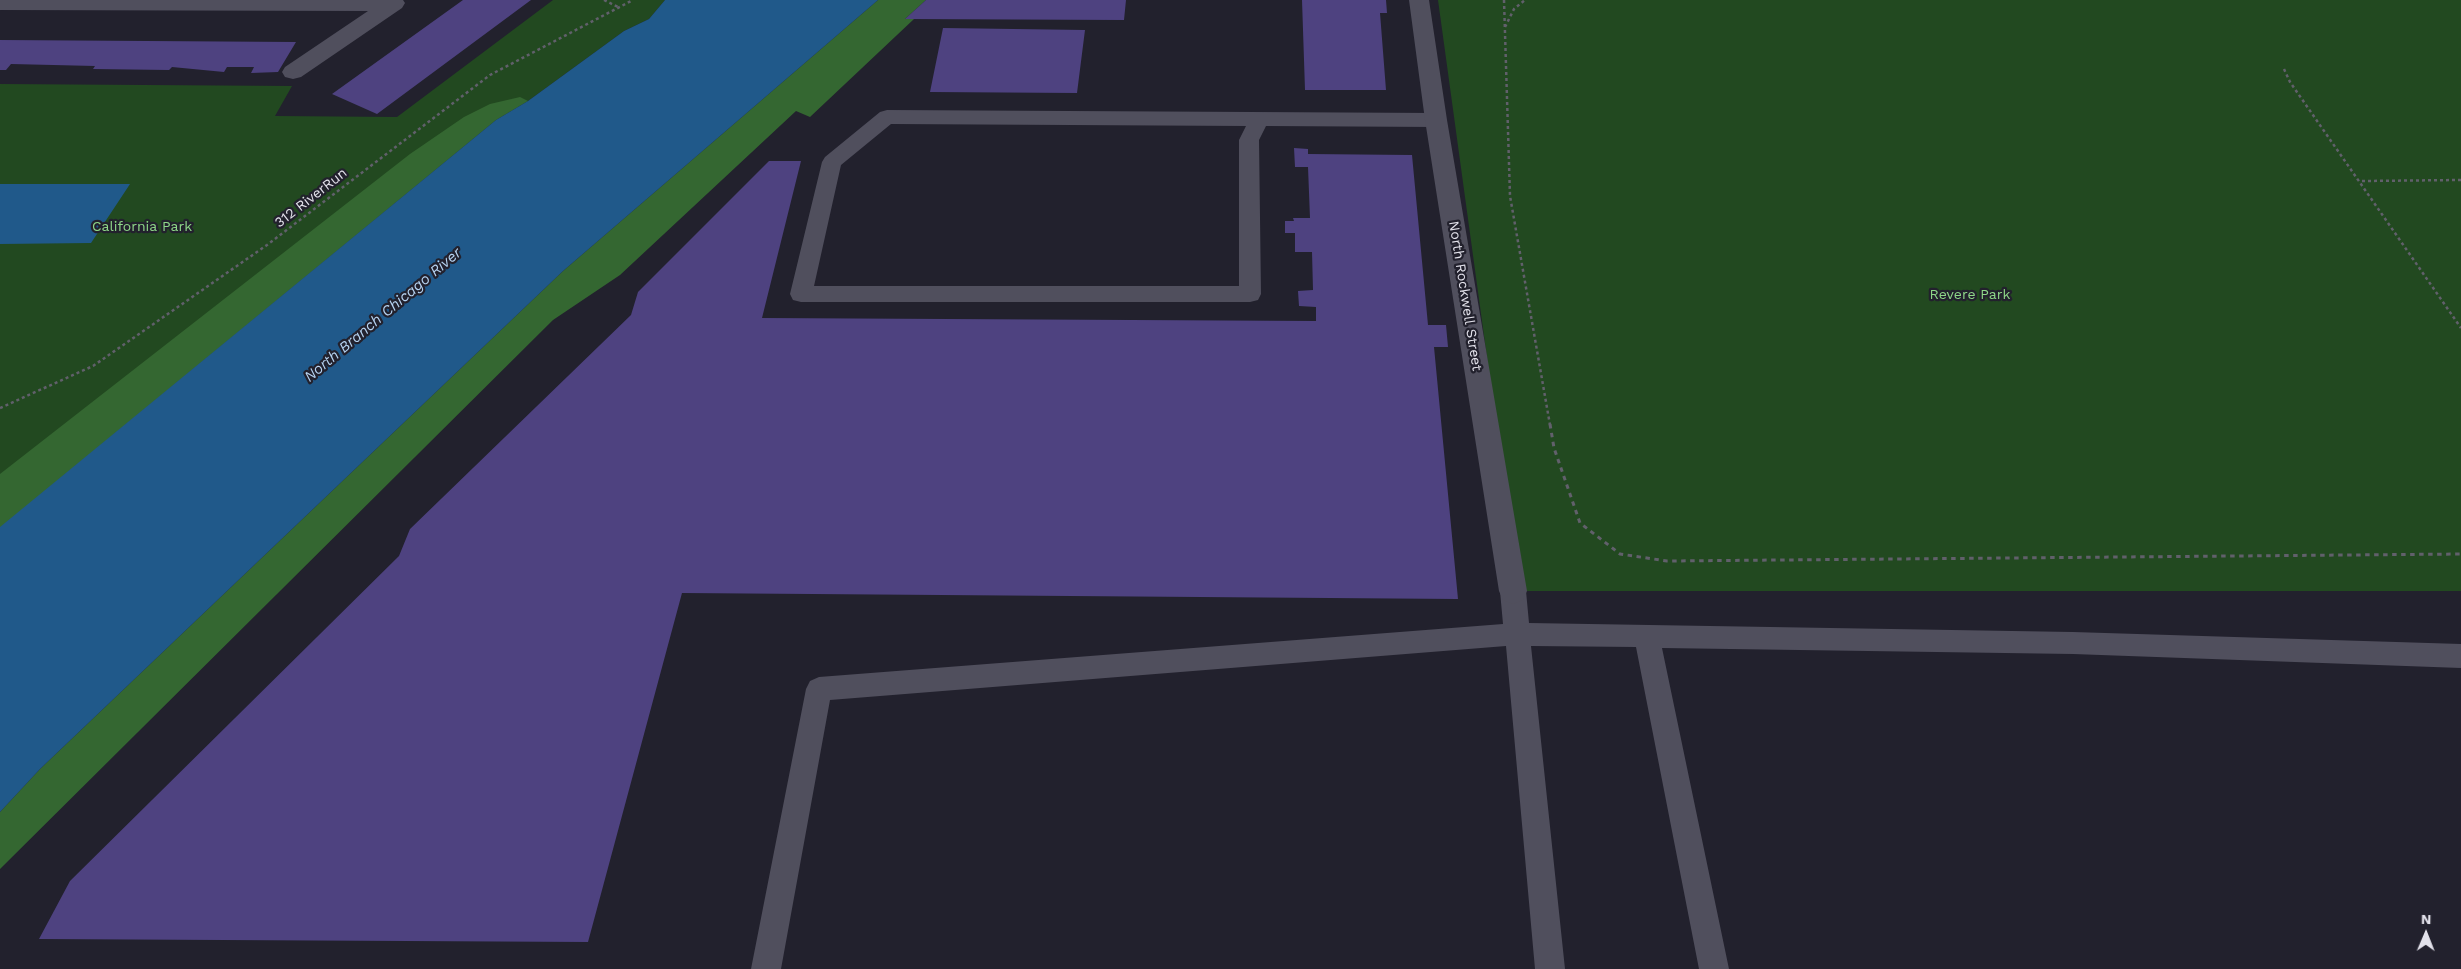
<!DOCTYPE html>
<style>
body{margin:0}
#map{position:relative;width:2461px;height:969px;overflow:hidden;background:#22212d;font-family:"Work Sans",sans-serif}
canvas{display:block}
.north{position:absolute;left:2401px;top:909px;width:50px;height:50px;-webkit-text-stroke:4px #22212d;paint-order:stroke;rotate:1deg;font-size:14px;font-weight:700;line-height:20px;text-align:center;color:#e2e1ea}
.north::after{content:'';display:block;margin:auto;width:18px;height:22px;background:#e2e1ea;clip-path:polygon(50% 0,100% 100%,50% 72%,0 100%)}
</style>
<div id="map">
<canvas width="2461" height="969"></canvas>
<div class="north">N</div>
</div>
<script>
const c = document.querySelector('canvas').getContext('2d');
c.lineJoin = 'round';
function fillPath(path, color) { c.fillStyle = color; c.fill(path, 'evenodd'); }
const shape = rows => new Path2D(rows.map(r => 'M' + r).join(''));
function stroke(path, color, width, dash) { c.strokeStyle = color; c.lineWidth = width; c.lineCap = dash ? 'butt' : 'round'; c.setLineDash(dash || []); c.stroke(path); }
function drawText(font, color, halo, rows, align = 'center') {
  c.font = font + ' "Work Sans",sans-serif'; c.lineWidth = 4.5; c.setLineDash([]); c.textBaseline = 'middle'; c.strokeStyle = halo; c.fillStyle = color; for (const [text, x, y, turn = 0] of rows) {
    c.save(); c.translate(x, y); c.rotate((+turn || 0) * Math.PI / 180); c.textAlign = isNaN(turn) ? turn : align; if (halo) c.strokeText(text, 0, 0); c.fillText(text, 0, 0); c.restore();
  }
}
fillPath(shape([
 [553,0,665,0,649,19,624,31,528,101,496,120,0,527,0,84,292,86,275,116,397,117],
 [1438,0,2461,0,2461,591,1519,591]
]), '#224920');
fillPath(shape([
 [878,0,926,0,905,19,914,19,810,117,796,111,620,275,553,320,0,869,0,812,40,769,563,271],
 [520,97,528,101,496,120,0,528,0,474,410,154,464,117,490,104]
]), '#346731');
fillPath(shape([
 [665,0,878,0,563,271,40,769,0,812,0,527,496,120,528,101,624,31,649,19],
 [0,184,130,184,91,243,0,244]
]), '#20598a');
fillPath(shape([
 [463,0,531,0,377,114,332,94],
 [926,0,1126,0,1124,20,905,19],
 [1302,0,1386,0,1387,13,1380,13,1386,90,1305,90],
 [943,28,1085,30,1077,93,930,92],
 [0,40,296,42,278,72,251,73,254,67,227,67,224,72,172,67,169,70,93,69,95,66,11,64,6,70,0,70],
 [1294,148,1308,149,1308,154,1412,155,1428,325,1446,325,1448,347,1434,347,1458,599,682,593,588,942,39,939,70,881,399,556,410,529,631,315,638,292,769,161,801,161,762,318,1316,321,1316,307,1299,306,1298,291,1313,290,1312,252,1295,252,1295,233,1285,233,1285,221,1294,221,1293,218,1310,218,1308,167,1295,167]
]), '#4e4280');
stroke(shape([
 [604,0,618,7],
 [1504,0,1510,196,1550,425],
 [1505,27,1514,9,1525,0],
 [2284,69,2290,82,2461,328],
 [2362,181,2461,180],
 [0,408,93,366,267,245,490,75,633,0]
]), '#61606b', 2.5, [3, 3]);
stroke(shape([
 [1550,424,1554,448,1580,523,1620,554,1667,561,2461,554]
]), '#61606b', 3, [4.5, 4.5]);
fillPath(shape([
 [887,110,1436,113,1443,115,1446,120,1443,125,1436,127,1266,126,1259,140,1261,294,1258,300,1250,302,801,302,793,300,790,294,822,162,825,157,880,112,887,110],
 [891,124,1246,126,1239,140,1239,286,814,286,841,165,891,124],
 [1513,580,1522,583,1526,591,1529,623,2073,632,2461,644,2461,668,2073,654,1662,648,1729,969,1699,969,1636,647,1531,646,1565,969,1535,969,1506,646,830,700,781,969,751,969,806,689,810,681,819,677,1503,624,1500,591,1504,583,1513,580]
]), '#504f5d');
fillPath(shape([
 [0,0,403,0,405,3,402,8,301,77,293,79,285,77,282,72,285,67,368,11,0,10,0,0],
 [1409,0,1429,0,1447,120,1527,591,1523,600,1513,604,1503,600,1499,591,1425,120,1409,0]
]), '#504f5d');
drawText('14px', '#e2e1ea', '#22212d', [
 ["312 RiverRun",311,198,-38],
 ["North Rockwell Street",1465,296,81]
]);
drawText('14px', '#8ed788', '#22212d', [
 ["California Park",142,227],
 ["Revere Park",1970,295]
]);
drawText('italic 15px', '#b6d3f1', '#22212d', [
 ["North Branch Chicago River",383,315,-40]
]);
</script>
